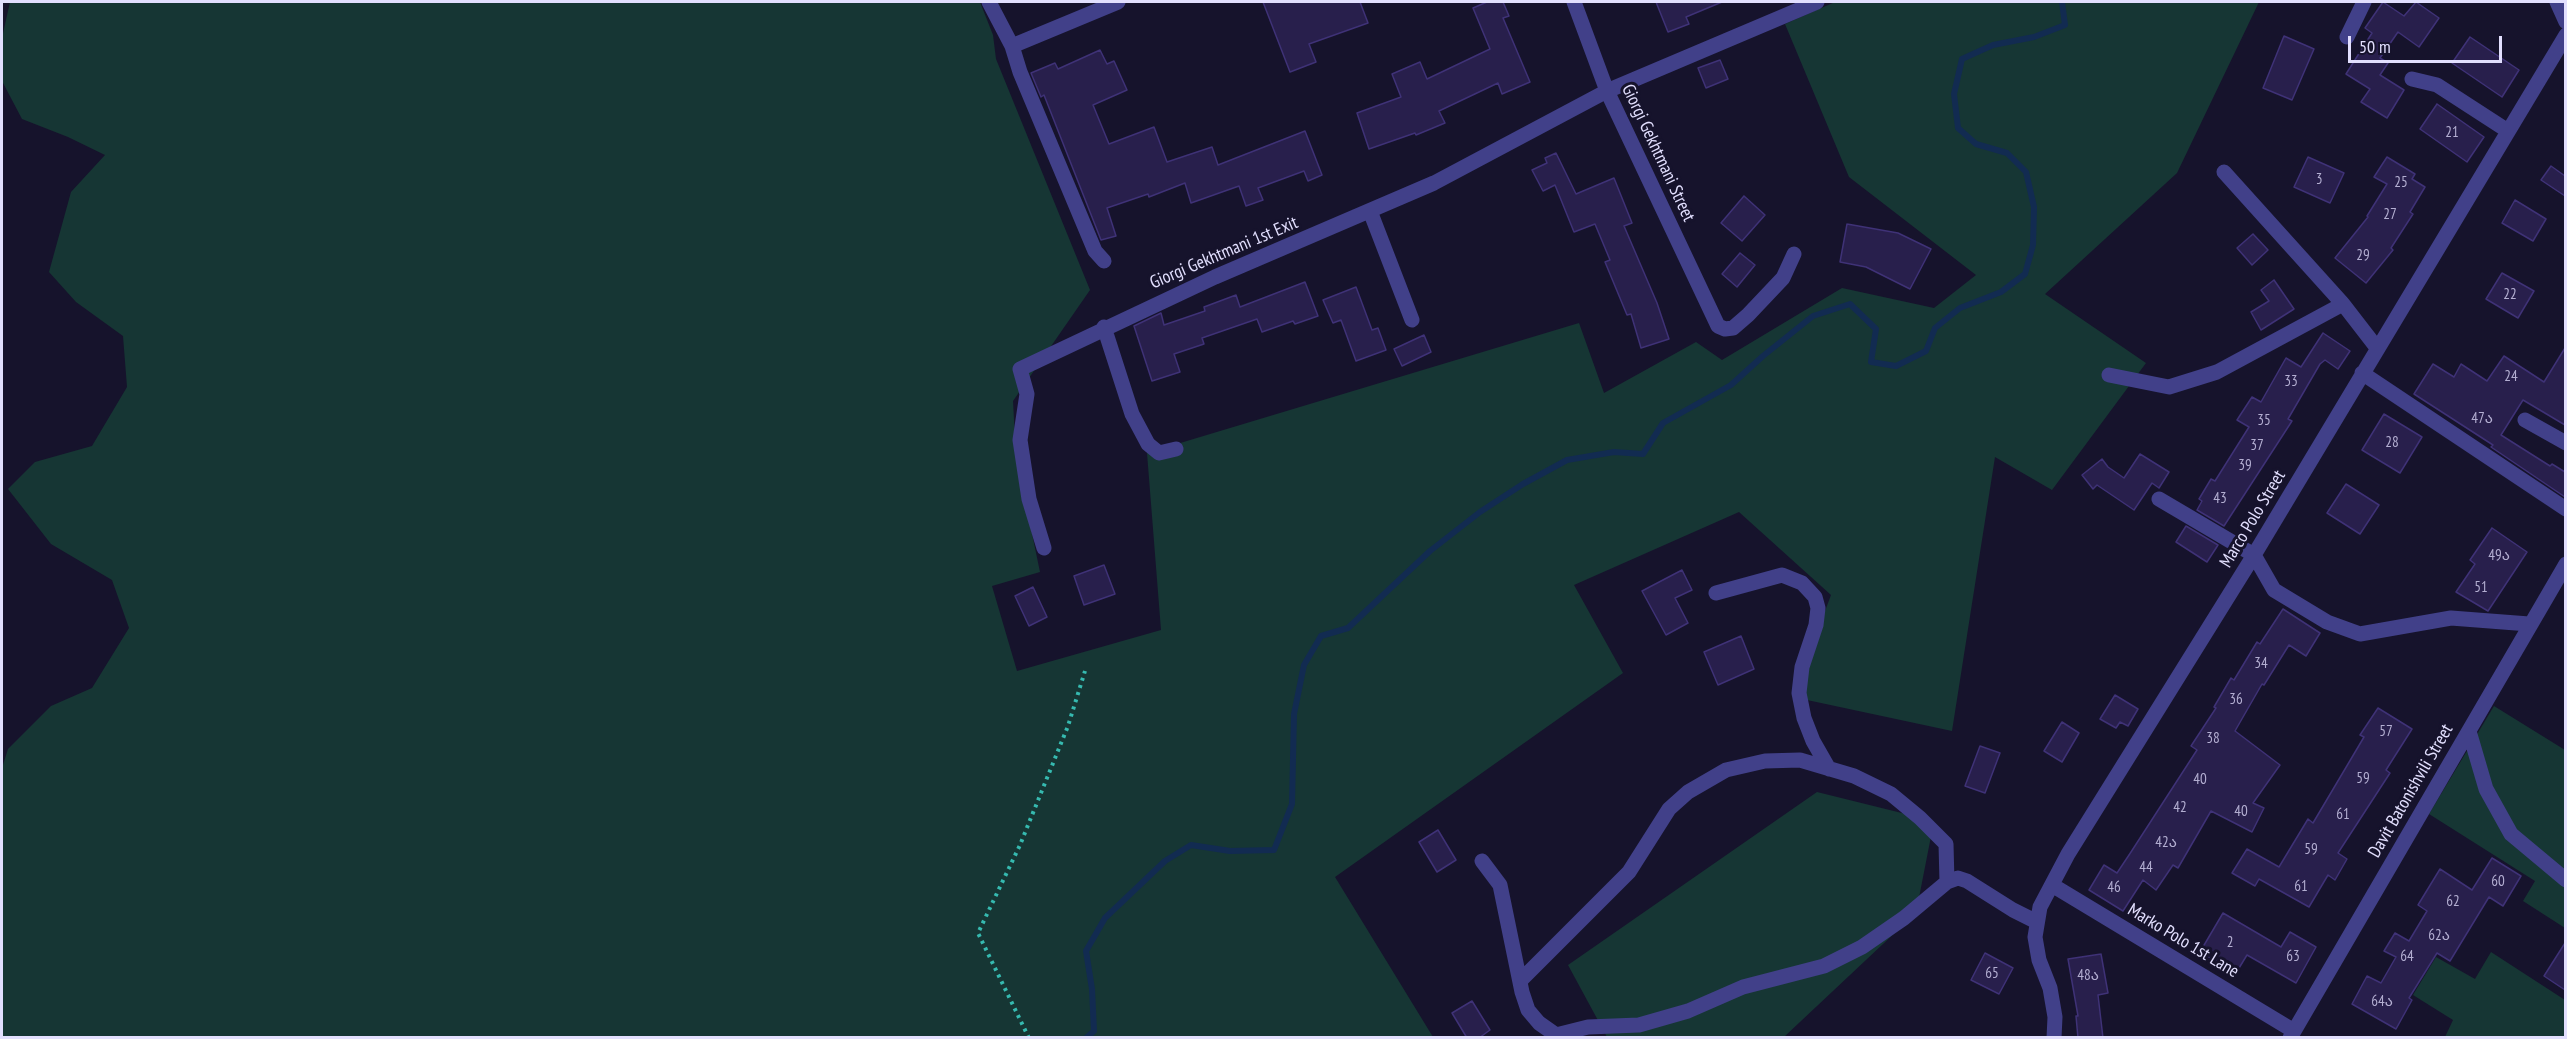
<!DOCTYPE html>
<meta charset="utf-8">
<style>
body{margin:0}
#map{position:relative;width:2567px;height:1039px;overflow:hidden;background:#16132c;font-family:"PT Sans Narrow",sans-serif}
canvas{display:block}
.frame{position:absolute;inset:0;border:3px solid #e2dffe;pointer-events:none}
.scale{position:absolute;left:2348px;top:36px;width:154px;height:27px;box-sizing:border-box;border:3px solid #e2dffe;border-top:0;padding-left:8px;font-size:18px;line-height:21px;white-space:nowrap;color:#e2dffe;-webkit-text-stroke:4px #16132c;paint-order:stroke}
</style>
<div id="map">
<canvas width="2567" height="1039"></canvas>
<div class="frame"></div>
<div class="scale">50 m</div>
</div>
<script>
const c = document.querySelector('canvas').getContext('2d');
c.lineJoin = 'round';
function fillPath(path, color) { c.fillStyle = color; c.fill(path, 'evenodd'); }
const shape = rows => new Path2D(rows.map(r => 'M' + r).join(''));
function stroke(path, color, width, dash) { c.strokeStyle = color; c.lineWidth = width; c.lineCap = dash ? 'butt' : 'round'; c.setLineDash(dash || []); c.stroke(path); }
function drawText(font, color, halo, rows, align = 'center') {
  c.font = font + ' "PT Sans Narrow","Noto Sans Georgian",sans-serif'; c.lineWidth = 6; c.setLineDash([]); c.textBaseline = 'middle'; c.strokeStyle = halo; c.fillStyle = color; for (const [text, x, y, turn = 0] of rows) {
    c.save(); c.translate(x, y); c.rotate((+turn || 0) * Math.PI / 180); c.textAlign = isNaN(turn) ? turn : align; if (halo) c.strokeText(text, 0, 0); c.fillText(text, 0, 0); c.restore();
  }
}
fillPath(shape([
 [10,2,980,2,993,35,996,59,1090,290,1013,401,1016,457,1040,572,992,586,1017,671,1161,630,1147,453,1579,323,1604,393,1696,342,1722,360,1842,288,1934,308,1976,275,1849,177,1785,24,1835,2,2259,2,2177,173,2045,294,2146,363,2052,490,1995,457,1952,731,1793,697,1831,595,1739,512,1574,585,1623,673,1335,877,1433,1037,2,1038,2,768,8,749,51,706,92,688,129,628,112,580,51,544,8,489,35,462,92,446,127,387,123,336,76,302,49,272,71,192,105,155,68,137,22,119,2,81,2,38],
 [2494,706,2565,750,2565,928,2523,901,2535,881,2429,814],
 [1817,792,1934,821,1916,913,1784,1037,1607,1037,1568,965],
 [2491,952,2565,1000,2565,1037,2445,1037,2453,1020,2413,995,2436,957,2475,979]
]), '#163634');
stroke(shape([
 [1086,1038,1094,1031,1092,989,1086,951,1105,918,1165,861,1191,845,1230,851,1274,850,1292,804,1294,714,1304,665,1321,636,1348,628,1430,551,1480,512,1523,484,1567,460,1614,452,1643,454,1663,423,1731,385,1763,356,1813,316,1850,304,1876,329,1871,362,1896,366,1926,351,1935,328,1960,308,2001,292,2025,274,2033,245,2034,207,2026,172,2007,153,1976,144,1958,128,1954,94,1962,59,1993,45,2034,37,2065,25,2062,2]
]), '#122b51', 6);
const building = shape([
 [1263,2,1360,2,1368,23,1309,44,1316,62,1290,72,1263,2],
 [1487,2,1503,2,1509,16,1503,18,1530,82,1502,94,1498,83,1439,111,1445,123,1416,135,1415,133,1369,149,1357,113,1401,97,1392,74,1420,62,1427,79,1490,49,1473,8,1487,2],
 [1656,2,1722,2,1686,17,1689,24,1668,32,1656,2],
 [2383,2,2404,16,2416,2,2439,18,2419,47,2398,32,2380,58,2388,63,2380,75,2404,90,2387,118,2361,102,2370,89,2346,74,2372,33,2365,28,2383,2],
 [2284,36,2314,49,2292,100,2263,88,2284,36],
 [2470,37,2519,70,2502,97,2452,63,2470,37],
 [1100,50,1107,64,1114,61,1127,90,1093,105,1109,144,1154,127,1167,162,1212,147,1218,165,1305,131,1322,175,1308,181,1304,171,1258,188,1263,200,1246,206,1239,186,1191,203,1185,183,1149,197,1148,194,1107,208,1116,236,1101,240,1044,95,1041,97,1031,73,1055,63,1058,69,1100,50],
 [1720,60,1728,79,1706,88,1698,68,1720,60],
 [2437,104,2484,137,2467,162,2420,129,2437,104],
 [1556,153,1576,194,1614,178,1632,223,1624,226,1657,303,1669,339,1641,348,1631,314,1627,315,1605,262,1610,260,1595,224,1574,232,1555,185,1543,191,1532,170,1547,163,1545,158,1556,153],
 [2308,157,2344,173,2330,203,2294,187,2308,157],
 [2387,157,2415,174,2412,179,2425,187,2410,212,2413,214,2391,248,2393,250,2366,283,2335,258,2368,217,2367,216,2387,184,2374,177,2387,157],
 [2551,166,2565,176,2565,196,2541,180,2551,166],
 [1744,196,1765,215,1742,241,1721,223,1744,196],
 [2515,200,2546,219,2533,241,2502,223,2515,200],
 [1847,224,1898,233,1931,249,1910,289,1866,267,1840,262,1847,224],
 [2253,234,2268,250,2252,265,2237,248,2253,234],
 [1740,253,1755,265,1737,287,1722,274,1740,253],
 [2502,273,2534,291,2518,318,2486,299,2502,273],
 [2274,280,2294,309,2261,330,2251,312,2269,301,2261,290,2274,280],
 [1305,282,1318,316,1295,324,1293,321,1262,332,1257,319,1202,338,1204,344,1174,354,1180,372,1152,381,1134,326,1161,313,1164,325,1205,311,1204,307,1236,295,1240,307,1305,282],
 [1356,287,1372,330,1378,328,1386,350,1356,361,1341,320,1333,323,1323,300,1356,287],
 [2323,333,2350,351,2338,369,2325,360,2320,364,2288,419,2292,421,2224,526,2197,510,2202,501,2199,499,2211,479,2215,481,2249,427,2237,420,2252,397,2261,402,2286,358,2301,367,2323,333],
 [1424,335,1431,352,1402,366,1394,349,1424,335],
 [2565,348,2565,425,2523,400,2501,435,2550,466,2552,464,2565,472,2565,497,2491,447,2493,445,2414,394,2433,364,2454,377,2461,364,2487,381,2504,356,2544,382,2565,348],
 [2384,414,2422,437,2400,473,2362,450,2384,414],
 [2140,454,2169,472,2159,488,2152,483,2134,510,2097,485,2093,489,2082,475,2102,459,2108,467,2124,478,2140,454],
 [2346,484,2379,505,2360,534,2327,513,2346,484],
 [2186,526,2218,545,2207,562,2176,542,2186,526],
 [2492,528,2527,552,2488,611,2456,592,2475,564,2470,560,2492,528],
 [1104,565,1115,594,1084,605,1074,576,1104,565],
 [1682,570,1692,590,1675,598,1688,623,1666,635,1642,591,1682,570],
 [1033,587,1047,617,1029,626,1015,596,1033,587],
 [2283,609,2320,633,2306,656,2289,645,2264,685,2262,684,2235,731,2280,765,2253,803,2264,808,2252,832,2211,811,2178,868,2173,865,2156,890,2143,880,2123,911,2089,890,2104,865,2117,873,2131,852,2197,750,2191,746,2216,708,2214,707,2231,678,2234,680,2257,642,2260,644,2283,609],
 [1741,636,1754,669,1718,685,1704,652,1741,636],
 [2115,695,2138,709,2128,726,2120,722,2116,728,2100,719,2115,695],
 [2378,708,2412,729,2386,770,2390,773,2338,853,2347,859,2335,880,2328,875,2309,907,2259,879,2255,886,2232,873,2247,849,2279,867,2308,819,2313,823,2364,737,2360,735,2378,708],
 [2062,722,2079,733,2062,762,2044,751,2062,722],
 [1980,746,2000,753,1985,793,1965,786,1980,746],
 [1438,830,1456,860,1437,872,1419,842,1438,830],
 [2492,858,2521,876,2503,906,2489,897,2450,961,2437,953,2409,998,2412,1000,2396,1029,2352,1004,2367,976,2381,983,2396,957,2384,951,2395,933,2409,941,2427,911,2418,905,2440,869,2472,890,2492,858],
 [2223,913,2281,947,2290,932,2316,947,2296,983,2247,955,2236,973,2200,952,2223,913],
 [2565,943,2565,990,2544,976,2565,943],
 [1985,953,2013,968,1999,994,1971,980,1985,953],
 [2101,954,2108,993,2098,995,2103,1038,2078,1038,2076,1016,2078,1016,2068,959,2101,954],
 [1472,1001,1490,1030,1479,1038,1467,1038,1452,1013,1472,1001]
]);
fillPath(building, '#281f4c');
stroke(building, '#3f3277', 1.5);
stroke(shape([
 [1029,1038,978,933,1020,845,1068,726,1085,671]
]), '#36bab0', 4, [3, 4.5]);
stroke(shape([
 [989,2,1012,46,1020,72,1095,251,1104,261],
 [1574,2,1607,91,1718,326,1725,329,1733,328,1748,315,1783,278,1794,254],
 [2557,2,2566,22],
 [2347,37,2364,2],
 [1012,46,1118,2],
 [2412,79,2437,85,2508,131],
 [2224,172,2343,304,2377,348],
 [1370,211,1412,320],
 [1104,327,1132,414,1148,444,1159,453,1176,449],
 [2362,373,2566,509],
 [2109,375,2169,387,2217,372,2343,304],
 [2525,420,2566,443],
 [2159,499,2254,555,2274,590,2327,622,2360,634,2451,618,2529,624],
 [1044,548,1029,499,1020,440,1027,394,1020,369,1215,277,1434,183,1607,91,1817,2],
 [1716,593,1782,575,1802,583,1815,597,1818,608,1816,625,1802,667,1799,693,1804,718,1813,741,1829,769],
 [2469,731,2486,789,2511,834,2566,880],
 [1482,861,1500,885,1522,992,1528,1010,1539,1023,1556,1035,1588,1027,1639,1025,1688,1011,1743,987,1824,966,1862,947,1904,918,1947,882,1958,878,1967,881,2013,910,2037,922],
 [2052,885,2294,1031],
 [1521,980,1629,872,1669,809,1688,792,1726,770,1765,761,1800,760,1854,776,1891,794,1920,818,1946,844,1947,882],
 [2054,1038,2055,1017,2050,988,2039,960,2035,937,2040,907,2068,854,2254,555,2566,35],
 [2290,1038,2566,564]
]), '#414089', 15);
drawText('15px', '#b4afd2', null, [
 ["21",2452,133],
 ["3",2319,180],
 ["25",2401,183],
 ["27",2390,215],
 ["29",2363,256],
 ["22",2510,295],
 ["24",2511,377],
 ["33",2291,382],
 ["47ა",2482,419],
 ["35",2264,421],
 ["28",2392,443],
 ["37",2257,446],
 ["39",2245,466],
 ["43",2220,499],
 ["49ა",2499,556],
 ["51",2481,588],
 ["34",2261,664],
 ["36",2236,700],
 ["57",2386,732],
 ["38",2213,739],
 ["59",2363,779],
 ["40",2200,780],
 ["42",2180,808],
 ["40",2241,812],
 ["61",2343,815],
 ["42ა",2166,843],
 ["59",2311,850],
 ["44",2146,868],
 ["60",2498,882],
 ["61",2301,887],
 ["46",2114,888],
 ["62",2453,902],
 ["62ა",2439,936],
 ["2",2230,943],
 ["63",2293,957],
 ["64",2407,957],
 ["65",1992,974],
 ["48ა",2088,976],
 ["64ა",2382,1002]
]);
drawText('18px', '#e2dffe', '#16132c', [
 ["Giorgi Gekhtmani Street",1658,153,65],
 ["Giorgi Gekhtmani 1st Exit",1224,253,-23],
 ["Marco Polo Street",2253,519,-59],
 ["Davit Batonishvili Street",2411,791,-60],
 ["Marko Polo 1st Lane",2183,941,31]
]);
</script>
